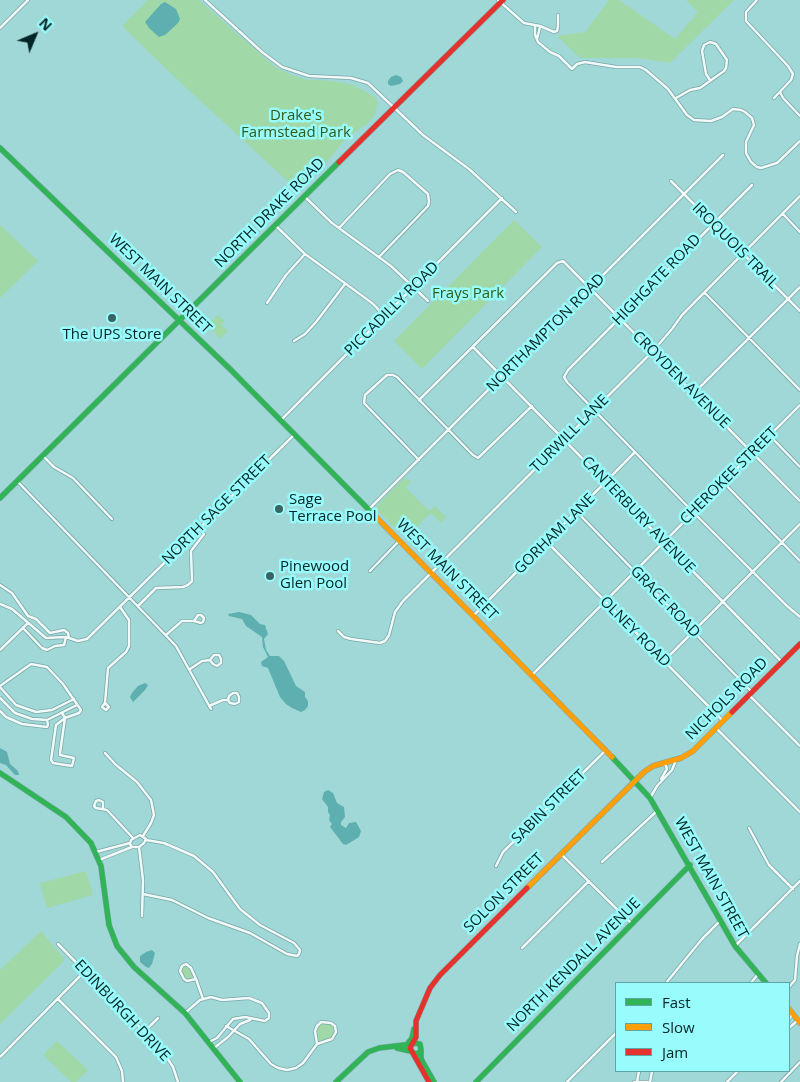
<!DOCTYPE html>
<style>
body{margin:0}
#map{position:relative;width:800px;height:1082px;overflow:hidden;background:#a0d7d7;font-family:"Open Sans",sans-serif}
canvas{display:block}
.legend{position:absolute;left:615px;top:982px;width:175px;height:90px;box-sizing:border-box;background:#97fcfb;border:1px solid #5ca6a5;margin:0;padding:6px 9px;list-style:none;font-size:15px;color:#032525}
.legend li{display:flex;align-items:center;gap:10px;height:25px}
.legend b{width:25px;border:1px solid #5ca6a5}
.north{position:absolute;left:10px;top:10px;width:50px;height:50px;-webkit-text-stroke:4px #97fcfb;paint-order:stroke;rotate:45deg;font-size:14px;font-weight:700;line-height:20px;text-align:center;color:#032525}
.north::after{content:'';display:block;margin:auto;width:18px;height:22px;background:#032525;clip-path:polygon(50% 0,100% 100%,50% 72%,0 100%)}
</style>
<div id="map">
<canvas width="800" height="1082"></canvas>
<ul class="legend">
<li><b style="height:6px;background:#30b455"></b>Fast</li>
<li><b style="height:6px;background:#ff9f0a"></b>Slow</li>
<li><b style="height:6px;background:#e5322d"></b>Jam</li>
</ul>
<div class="north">N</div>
</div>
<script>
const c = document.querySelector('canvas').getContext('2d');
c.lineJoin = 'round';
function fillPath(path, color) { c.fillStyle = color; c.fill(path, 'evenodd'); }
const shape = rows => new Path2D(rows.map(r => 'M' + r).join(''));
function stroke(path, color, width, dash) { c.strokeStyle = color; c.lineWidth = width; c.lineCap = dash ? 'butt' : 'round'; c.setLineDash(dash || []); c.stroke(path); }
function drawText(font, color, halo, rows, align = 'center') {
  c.font = font + ' "Open Sans",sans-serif'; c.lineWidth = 5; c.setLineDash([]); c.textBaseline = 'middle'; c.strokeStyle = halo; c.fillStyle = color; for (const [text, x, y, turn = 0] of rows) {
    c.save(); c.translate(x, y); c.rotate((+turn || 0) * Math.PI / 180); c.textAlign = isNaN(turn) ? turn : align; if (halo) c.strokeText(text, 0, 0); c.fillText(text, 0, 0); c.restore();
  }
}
fillPath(shape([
 [148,0,199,0,275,67,289,74,304,79,333,81,353,85,375,97,378,101,375,115,367,124,347,137,325,164,296,189,181,83,122,26],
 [609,0,619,0,675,39,698,12,686,0,734,0,670,63,637,58,580,58,557,36,585,32],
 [514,220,542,247,422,369,394,341],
 [0,225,38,261,0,298],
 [218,315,225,321,221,325,228,331,220,339,210,328,208,325],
 [404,478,411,481,406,488,429,511,435,506,446,517,441,523,431,513,411,532,408,539,379,513,377,506],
 [86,871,93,895,47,908,40,883],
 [41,931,65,960,0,1024,0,970],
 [187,966,192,970,190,971,191,974,193,973,194,976,189,979,185,977,182,972,183,967],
 [325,1022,331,1024,333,1027,333,1035,328,1039,319,1041,317,1030,319,1025],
 [57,1041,88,1070,76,1082,71,1082,43,1055]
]), '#a1d8a8');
fillPath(shape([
 [165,2,176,9,180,19,178,23,165,35,159,37,149,28,145,22,161,4],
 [396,75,401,77,403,81,400,84,391,86,388,84,388,81,391,77],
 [239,612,251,615,260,624,265,625,268,634,264,639,266,650,270,656,279,656,284,661,296,686,305,692,305,697,308,701,308,706,305,710,301,712,292,708,286,704,280,697,268,668,262,666,261,662,268,657,263,647,262,637,246,626,242,619,229,616,228,614],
 [145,683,148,685,145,690,133,702,130,697,132,693,138,686],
 [0,748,7,752,10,764,18,771,19,775,15,775,6,765,0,763],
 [328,790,333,793,337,803,344,807,345,817,341,822,341,825,346,828,349,823,356,822,361,831,359,837,346,845,343,844,330,827,332,824,329,820,330,815,328,812,328,807,322,799,324,792],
 [152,950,155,953,152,964,149,968,146,967,140,962,140,956,146,952]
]), '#5eafaf');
const street = shape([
 [205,0,262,52,282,67,309,76,351,78,368,83,423,135,469,169,516,212],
 [498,0,524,23,540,26,554,32,557,31,558,26,558,15],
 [757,0,746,12,746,21,788,66,793,74,791,80,774,98],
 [535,26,535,35,538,42,550,52,559,56,572,69,577,64,585,62,616,67,640,67,646,70,668,89,687,115,694,120,711,121,722,117,733,109,741,110,745,112,752,118,754,125,746,142,746,153,751,162,757,167,761,168,777,163,800,141],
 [0,28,28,0],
 [537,39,540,27],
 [780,92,783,98,800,116],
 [676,98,690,90,700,88,724,71,726,68,727,60,716,44,710,42,704,45,702,51,706,74,710,80],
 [671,181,800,311],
 [752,185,568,370,564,377,567,382,694,513,787,606,800,617],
 [304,196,332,223,391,266,428,301],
 [783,214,800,232],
 [275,225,305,254,372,303,378,309,383,318],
 [339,228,390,174,398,170,403,172,428,194,429,202,428,206,379,257],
 [705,293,800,390],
 [267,303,286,275,305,254],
 [294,341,305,334,316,322,345,284],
 [473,347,782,662],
 [694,393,800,287],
 [419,400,557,263,563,261,800,501],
 [281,420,502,198],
 [770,436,800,467],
 [43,456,54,467,73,478,112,519],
 [419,460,364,403,365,395,387,375,393,375,397,377,473,455,478,458,532,406],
 [17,481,176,646,211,709],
 [724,483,800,561],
 [369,509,723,155],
 [577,512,752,692],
 [547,542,723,721],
 [370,571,400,540],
 [0,585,12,593,28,616,36,619,50,633,64,630,68,633,69,638],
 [0,604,12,609,46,638,66,637,78,641,87,639,294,435],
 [138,606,156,588,183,587,188,585,192,581,191,551,204,534,199,528],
 [474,615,635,452],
 [23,628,42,648,47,650,55,646,64,645,66,637],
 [338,631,344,637,351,639,380,643,385,641,389,635,395,612,403,601,653,351,672,329,682,315,800,196],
 [166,635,182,621,194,621,201,623,203,622,204,618,201,615,198,615,194,621],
 [0,650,28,623],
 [664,661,800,524],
 [190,669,202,661,210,660,214,655,219,655,221,659,221,663,217,666,213,664,210,660],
 [532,675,800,405],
 [0,686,31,664,47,667,63,684,81,710,79,713,65,718,56,725,51,760,53,763,72,766,74,758,60,755,60,753,65,718,62,713],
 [0,687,16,705,36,712,52,710,74,699],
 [749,695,800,746],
 [0,698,15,713,32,719,47,720,77,705],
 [105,703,102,707,106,710,109,707,105,703,108,668,126,652,129,646,129,620,120,607],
 [209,706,223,700,228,700,230,703,235,704,239,702,239,697,237,693,233,693,229,696,228,700],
 [0,711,6,717,22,724,47,727,48,725,47,720],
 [716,728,800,812],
 [105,753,116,765,137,782,151,800,154,815,151,823,143,836],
 [661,779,667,769,665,763],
 [650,798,657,786,672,770,676,760],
 [103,808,103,802,99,800,96,801,94,806,96,808,107,810,133,838],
 [749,828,769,865,793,889],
 [140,835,146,839,144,843,139,847,132,847,130,844,131,840,140,835],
 [139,847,143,880,142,916],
 [96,852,130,843],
 [561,854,632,924],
 [99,860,132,847],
 [602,862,658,810],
 [496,866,503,852,606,750],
 [143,894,172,900,208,918,250,933,287,954,297,956,299,954,300,950,294,943,260,925,240,909,213,872,194,856,164,843,146,840],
 [58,944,162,1050,173,1067,178,1082],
 [735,946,800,881],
 [522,948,589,881],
 [196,979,187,981,184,979,180,971,182,966,186,964,191,968,196,979,203,999],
 [666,983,702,939,720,921],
 [751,983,758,974],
 [789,987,795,980,797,956,800,944],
 [58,999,116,1057,122,1071,123,1082],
 [185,1013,200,1000,211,997,222,1000,249,998,262,1003,269,1013,269,1018,265,1021,245,1017,233,1019,217,1038,209,1042],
 [789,1019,793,1014],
 [226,1026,249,1039,271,1064,278,1068,287,1070,296,1068,303,1063,317,1044,332,1039,336,1032,335,1026,331,1023,321,1022,317,1026,315,1031,317,1044],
 [789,1028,798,1020],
 [145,1031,158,1018],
 [214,1048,228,1037,240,1024,250,1020],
 [0,1057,85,971],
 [567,1082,616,1033],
 [634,1082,648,1082],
 [637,1082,639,1071],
 [650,1082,652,1071],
 [727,1082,738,1071],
 [781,1082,800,1062]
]);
const fast = shape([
 [0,148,231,370,375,516],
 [0,498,339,162],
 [612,757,650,798,735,946,766,983],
 [0,773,66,817,91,843,101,866,109,925,117,946,134,967,185,1013,240,1082],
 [408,1043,412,1038,414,1029],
 [397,1048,410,1051],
 [421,1050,421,1059,434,1082],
 [413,1053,418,1054,421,1050,420,1044,414,1043],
 [336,1082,368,1052,379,1048,412,1044],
 [476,1082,690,865]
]);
const slow = shape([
 [375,516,612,757],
 [527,888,644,772,653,766,681,758,693,751,732,712],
 [789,1009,800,1023]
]);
const jam = shape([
 [339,162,503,0],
 [732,712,800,644],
 [429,1082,410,1048,416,1037,416,1021,430,988,440,975,527,888]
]);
stroke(street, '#79a7a7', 4);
stroke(fast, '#79a7a7', 6);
stroke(slow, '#79a7a7', 6);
stroke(jam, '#79a7a7', 6);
stroke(street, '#f1f9f9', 2.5);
stroke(fast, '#30b455', 5);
stroke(slow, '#ff9f0a', 5);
stroke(jam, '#e5322d', 5);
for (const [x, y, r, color] of [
 [112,318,5,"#3a6363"],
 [279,509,5,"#3a6363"],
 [270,576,5,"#3a6363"]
]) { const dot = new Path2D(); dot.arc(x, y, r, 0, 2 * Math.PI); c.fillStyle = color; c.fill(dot); stroke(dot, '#97fcfb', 2); }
drawText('15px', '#325916', '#97fcfb', [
 ["Drake's",296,116],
 ["Farmstead Park",296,133],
 ["Frays Park",468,294]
]);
drawText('15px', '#032525', '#97fcfb', [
 ["NORTH DRAKE ROAD",270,213,-45],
 ["IROQUOIS TRAIL",735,246,45],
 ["HIGHGATE ROAD",657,280,-46],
 ["WEST MAIN STREET",160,284,44],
 ["PICCADILLY ROAD",392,309,-45],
 ["NORTHAMPTON ROAD",546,333,-45],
 ["CROYDEN AVENUE",681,380,45],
 ["TURWILL LANE",570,434,-45],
 ["CHEROKEE STREET",729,476,-45],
 ["NORTH SAGE STREET",217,510,-45],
 ["CANTERBURY AVENUE",638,515,46],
 ["GORHAM LANE",555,534,-45],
 ["WEST MAIN STREET",447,570,45],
 ["GRACE ROAD",665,602,46],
 ["OLNEY ROAD",635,632,45],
 ["NICHOLS ROAD",727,699,-45],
 ["SABIN STREET",549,807,-45],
 ["WEST MAIN STREET",711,878,61],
 ["SOLON STREET",504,893,-45],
 ["NORTH KENDALL AVENUE",574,965,-45],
 ["EDINBURGH DRIVE",122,1011,47]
]);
drawText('15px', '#032525', '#97fcfb', [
 ["The UPS Store",112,335,"center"],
 ["Sage",289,500],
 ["Terrace Pool",289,517],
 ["Pinewood",280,567],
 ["Glen Pool",280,584]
], 'left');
</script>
